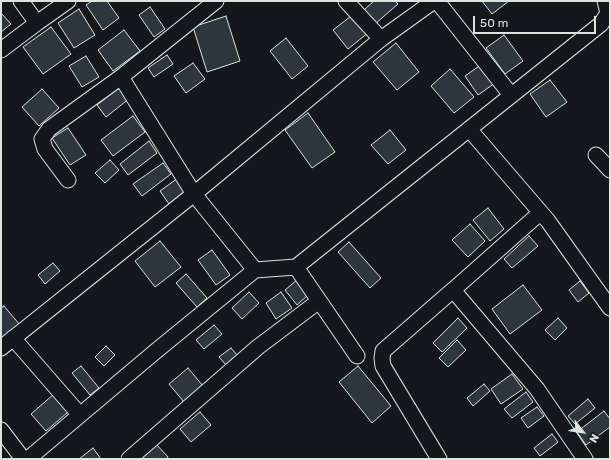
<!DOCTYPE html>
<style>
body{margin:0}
#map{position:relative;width:611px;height:460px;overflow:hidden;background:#14181c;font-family:Rubik,sans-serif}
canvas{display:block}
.frame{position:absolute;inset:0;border:2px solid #d8e6dc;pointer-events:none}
.north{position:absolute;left:563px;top:412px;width:40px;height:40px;-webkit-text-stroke:3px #14181c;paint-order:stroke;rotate:120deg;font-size:11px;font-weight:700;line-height:16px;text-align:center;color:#d8e6dc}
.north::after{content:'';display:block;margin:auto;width:14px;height:18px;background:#d8e6dc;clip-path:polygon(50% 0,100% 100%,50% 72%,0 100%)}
.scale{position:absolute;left:473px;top:16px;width:123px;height:18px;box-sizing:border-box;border:2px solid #d8e6dc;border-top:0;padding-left:5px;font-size:12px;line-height:14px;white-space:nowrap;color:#d8e6dc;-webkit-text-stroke:3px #14181c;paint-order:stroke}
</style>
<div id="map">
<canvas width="611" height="460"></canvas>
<div class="frame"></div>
<div class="north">N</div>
<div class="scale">50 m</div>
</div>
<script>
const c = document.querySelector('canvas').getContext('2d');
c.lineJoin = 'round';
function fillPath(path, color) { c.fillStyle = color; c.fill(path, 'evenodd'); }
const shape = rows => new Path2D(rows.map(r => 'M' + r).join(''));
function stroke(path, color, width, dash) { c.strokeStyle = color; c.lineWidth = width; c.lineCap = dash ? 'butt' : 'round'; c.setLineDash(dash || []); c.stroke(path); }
const building = shape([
 [92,1,107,1,119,18,103,30,86,5,92,1],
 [374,1,395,1,398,4,375,24,364,10,374,1],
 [482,1,509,1,492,14,482,1],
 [150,7,165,29,154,37,139,15,150,7],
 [79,9,95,35,74,48,58,23,79,9],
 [1,13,11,24,1,32,1,13],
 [355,13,369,32,348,49,333,30,355,13],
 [226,16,240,61,207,72,193,27,226,16],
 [51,27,71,54,43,74,23,47,51,27],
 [124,30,140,51,113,71,98,50,124,30],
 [504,35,523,61,505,74,486,48,504,35],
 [286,38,308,66,292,79,270,51,286,38],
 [396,43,419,72,397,90,373,62,396,43],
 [167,55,173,64,154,77,148,68,167,55],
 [86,56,99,77,82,87,69,66,86,56],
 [193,63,205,79,186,93,174,76,193,63],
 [482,64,495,83,478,95,465,76,482,64],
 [450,69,474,97,454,113,431,86,450,69],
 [550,80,567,102,546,117,530,94,550,80],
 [121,86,130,98,106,117,97,105,121,86],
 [42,89,59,108,39,126,22,107,42,89],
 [308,113,335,152,312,168,285,130,308,113],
 [133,116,145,132,113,156,101,140,133,116],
 [68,128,86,155,70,165,52,138,68,128],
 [390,130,406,150,388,164,371,145,390,130],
 [149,141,157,153,128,175,120,164,149,141],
 [110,160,119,170,105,183,95,173,110,160],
 [163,163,171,174,142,196,133,184,163,163],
 [178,178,187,191,169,204,160,191,178,178],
 [488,208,504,229,490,241,473,220,488,208],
 [470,224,485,241,468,257,452,240,470,224],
 [529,236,538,246,512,268,504,259,529,236],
 [160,241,181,267,155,287,135,261,160,241],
 [349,242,381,278,370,288,338,252,349,242],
 [212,250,230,275,216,285,198,260,212,250],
 [53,263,60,271,45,284,38,275,53,263],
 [186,274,207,298,197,307,176,283,186,274],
 [297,280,309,294,297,305,285,290,297,280],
 [580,281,589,293,578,302,569,290,580,281],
 [523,285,542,310,510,334,492,309,523,285],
 [249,292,259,303,242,319,232,308,249,292],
 [281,292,292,308,276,319,266,303,281,292],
 [4,306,20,325,1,342,1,308,4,306],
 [458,318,467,328,442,352,433,343,458,318],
 [558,318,567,328,555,340,545,330,558,318],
 [214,325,222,334,204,349,196,340,214,325],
 [457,340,466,350,448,367,439,358,457,340],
 [106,346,115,355,104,366,95,357,106,346],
 [231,348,238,356,226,365,219,357,231,348],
 [81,366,99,388,90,395,72,373,81,366],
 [358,366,391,406,372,423,339,382,358,366],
 [188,368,203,386,184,402,169,384,188,368],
 [512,374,523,389,501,404,491,389,512,374],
 [484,384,490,391,473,406,467,398,484,384],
 [526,392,533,402,512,418,504,409,526,392],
 [54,394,68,412,46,431,31,414,54,394],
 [588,399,595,408,575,424,568,416,588,399],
 [537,407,544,416,528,428,521,418,537,407],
 [604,411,610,419,610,427,586,445,577,432,604,411],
 [200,412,211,425,191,442,180,429,200,412],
 [552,434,558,442,540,456,534,448,552,434],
 [155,443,168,457,167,459,139,459,155,443],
 [93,448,101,459,79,459,93,448]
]);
fillPath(building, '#2c363c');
stroke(building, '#d8e6dc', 1);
const minor = shape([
 [21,1,37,23],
 [346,1,381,39],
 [437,1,511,95],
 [1,50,37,23,68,1],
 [469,129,548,221,610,308],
 [596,155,610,170],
 [68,180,45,149,42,139,49,129,121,77],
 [540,213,453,290,537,389,585,459],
 [296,267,357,356],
 [255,270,296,267,601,24,608,13,605,1],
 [13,338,80,415,156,351,255,270,194,194,121,77,216,1],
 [1,348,194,194,381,39,434,1],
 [1,430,23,459],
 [28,459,80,415],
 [129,459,258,347,319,301],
 [439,459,383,366,382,358,383,351,453,290]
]);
stroke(minor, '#d8e6dc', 17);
stroke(minor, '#14181c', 15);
</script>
